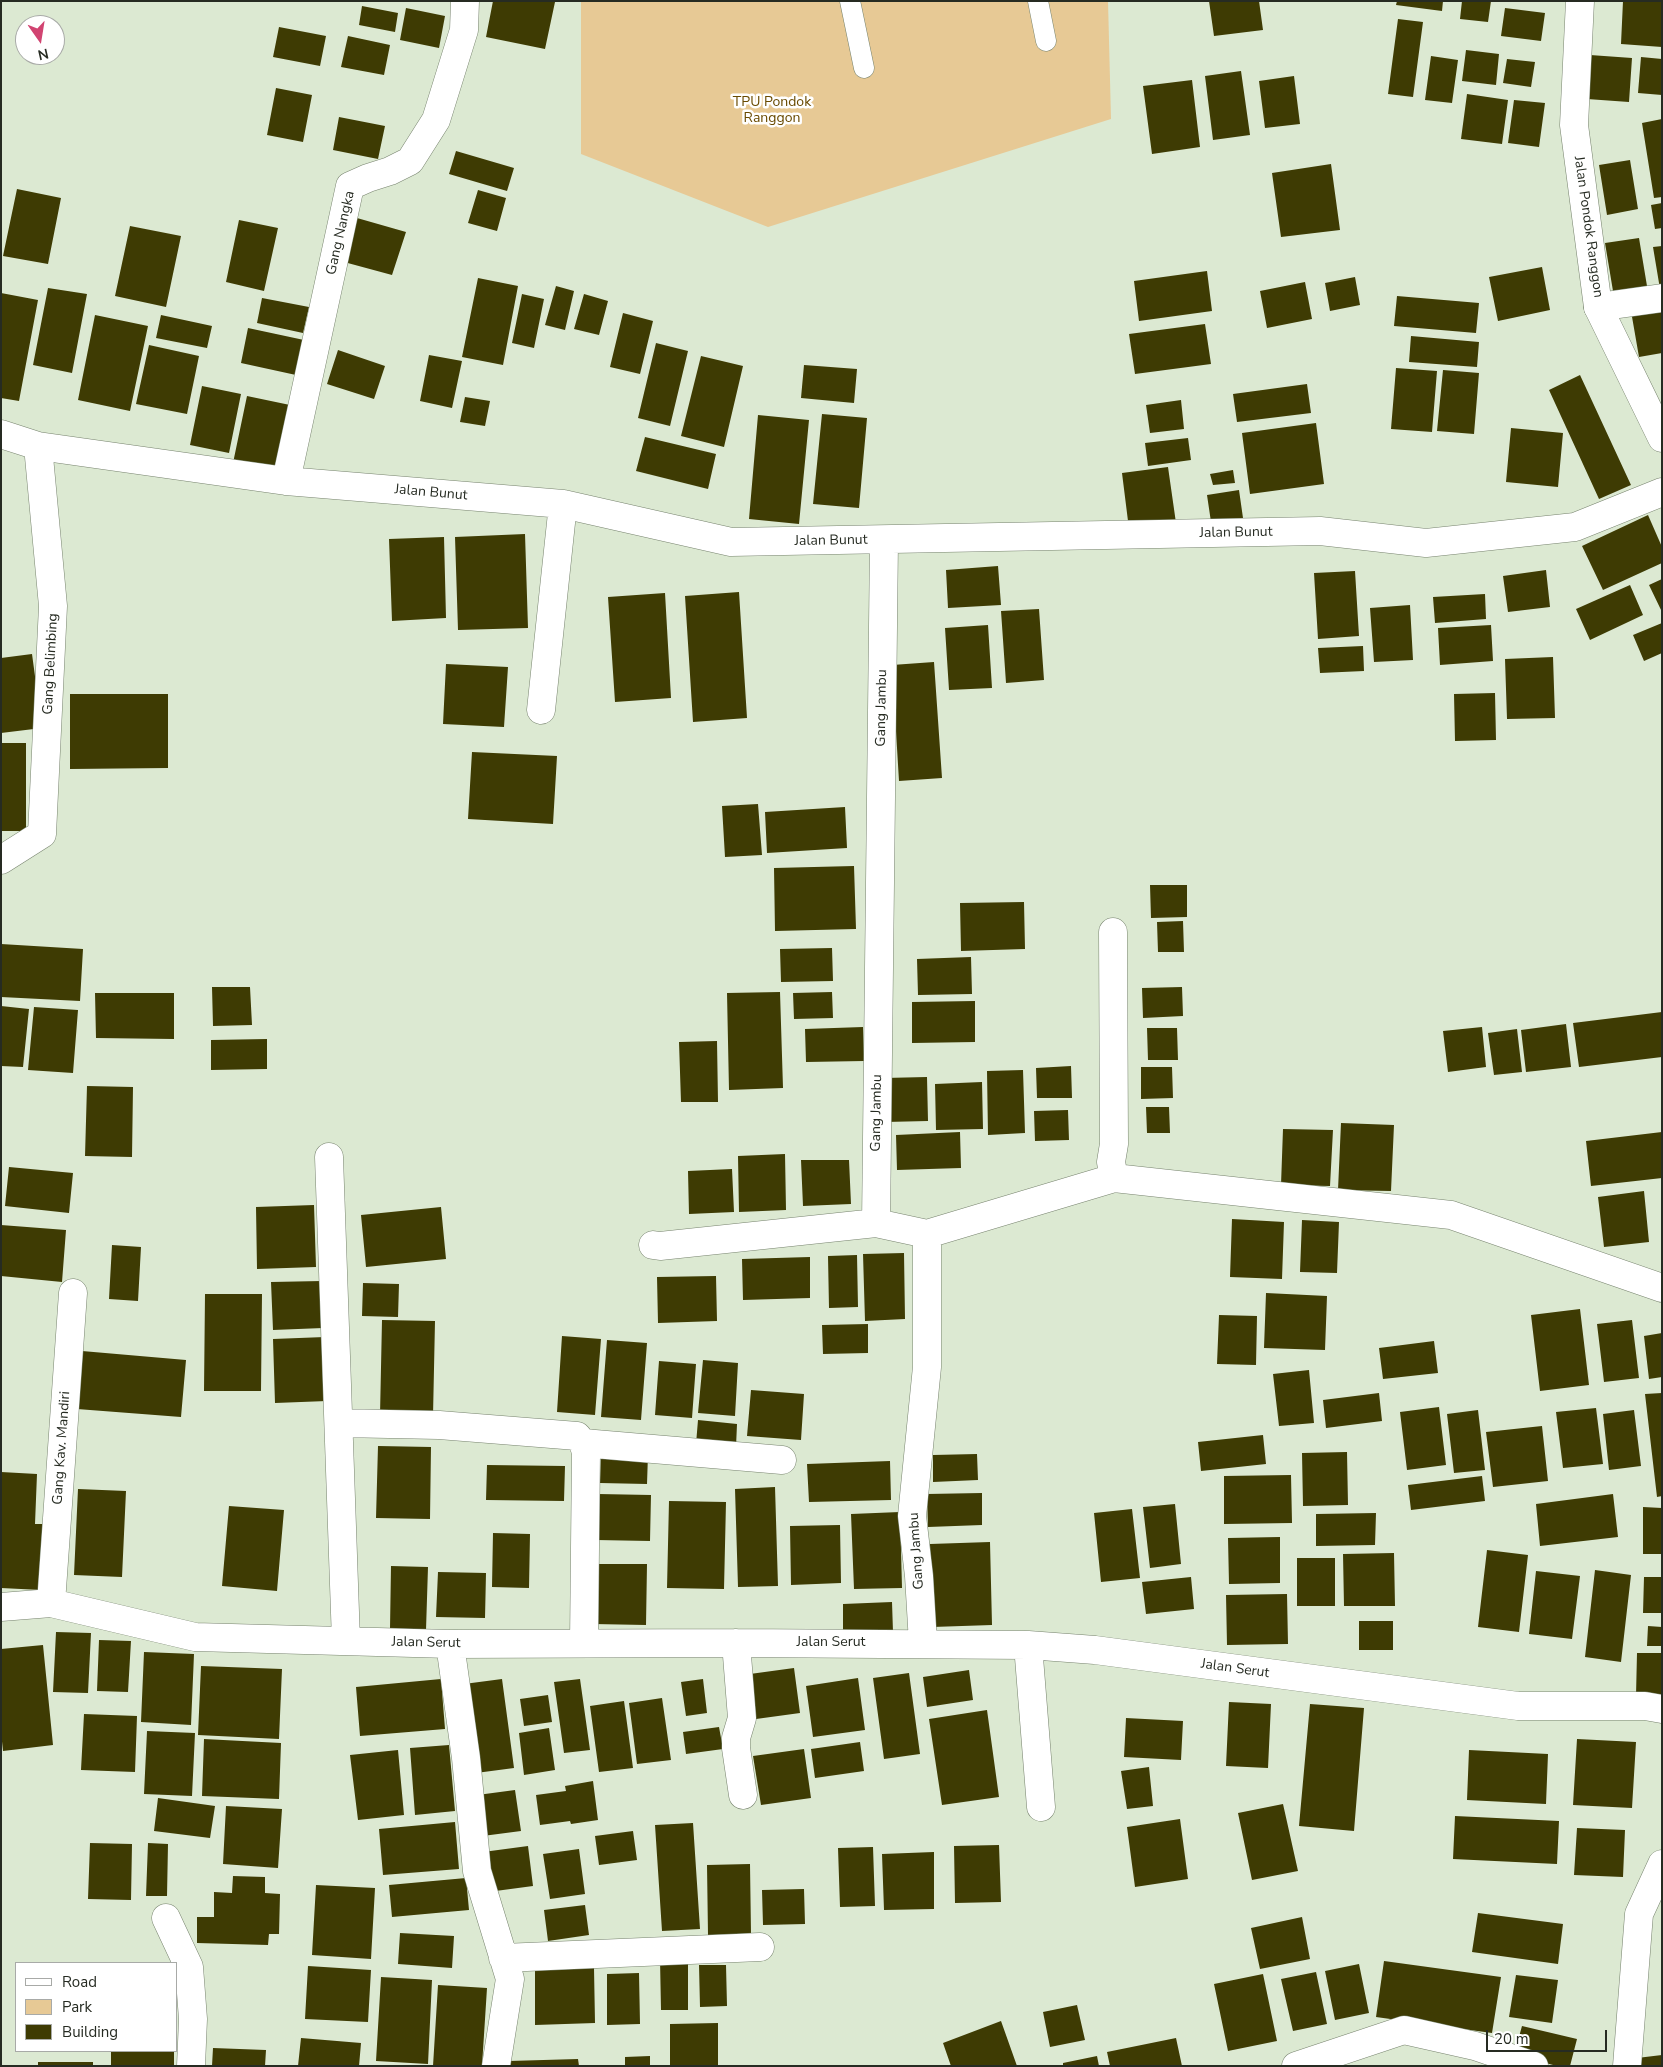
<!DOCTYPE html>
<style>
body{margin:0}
#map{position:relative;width:1663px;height:2067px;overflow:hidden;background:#dce9d2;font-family:"Nunito Sans",sans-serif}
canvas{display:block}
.frame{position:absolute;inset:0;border:2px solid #262b22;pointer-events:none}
.legend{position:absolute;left:15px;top:1962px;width:162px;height:90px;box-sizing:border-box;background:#fff;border:1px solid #a8aaa7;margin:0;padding:6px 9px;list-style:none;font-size:15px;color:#262b22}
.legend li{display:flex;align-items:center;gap:10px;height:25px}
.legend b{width:25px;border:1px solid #a8aaa7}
.north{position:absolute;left:15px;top:15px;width:50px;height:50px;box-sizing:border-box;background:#fff;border:1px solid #a8aaa7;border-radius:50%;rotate:167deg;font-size:14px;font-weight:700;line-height:20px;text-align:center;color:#262b22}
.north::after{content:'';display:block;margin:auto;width:18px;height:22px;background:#d14471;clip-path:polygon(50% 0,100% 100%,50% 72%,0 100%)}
.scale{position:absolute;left:1486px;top:2030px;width:121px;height:22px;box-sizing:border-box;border:2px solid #262b22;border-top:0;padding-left:6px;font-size:15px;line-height:18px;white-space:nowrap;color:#262b22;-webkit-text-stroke:4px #fff;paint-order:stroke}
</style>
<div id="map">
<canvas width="1663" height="2067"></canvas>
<div class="frame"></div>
<ul class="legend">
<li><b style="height:6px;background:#fff"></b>Road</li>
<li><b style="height:14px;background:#e7c995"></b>Park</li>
<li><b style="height:14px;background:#3e3b03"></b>Building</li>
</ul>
<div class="north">N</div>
<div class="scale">20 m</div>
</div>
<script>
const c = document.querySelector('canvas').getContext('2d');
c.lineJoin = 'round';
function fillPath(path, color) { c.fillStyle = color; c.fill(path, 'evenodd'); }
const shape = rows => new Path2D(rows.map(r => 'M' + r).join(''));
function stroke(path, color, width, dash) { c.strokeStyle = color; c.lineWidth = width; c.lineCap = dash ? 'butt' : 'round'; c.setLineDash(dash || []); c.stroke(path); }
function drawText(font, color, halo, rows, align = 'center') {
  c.font = font + ' "Nunito Sans",sans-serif'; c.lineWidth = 5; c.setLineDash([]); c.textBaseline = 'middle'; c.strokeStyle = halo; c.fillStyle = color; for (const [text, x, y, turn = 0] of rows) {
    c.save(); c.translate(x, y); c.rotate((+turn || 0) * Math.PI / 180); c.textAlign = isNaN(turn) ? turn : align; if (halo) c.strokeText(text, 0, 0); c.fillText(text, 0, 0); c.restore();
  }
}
fillPath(shape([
 [581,1,1108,1,1111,119,768,227,581,154]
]), '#e7c995');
fillPath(shape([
 [493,1,555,2,545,49,486,37],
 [1209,1,1259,1,1263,30,1214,36],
 [1397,1,1443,1,1442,11,1396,5],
 [1462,1,1491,1,1488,22,1460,19],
 [1623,1,1662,1,1662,47,1621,44],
 [362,6,398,13,395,32,359,25],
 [406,8,445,16,439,48,400,40],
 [1505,8,1545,13,1541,41,1501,36],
 [1398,19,1423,22,1413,97,1388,94],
 [279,27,326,36,320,66,273,57],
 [348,36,390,45,384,75,341,67],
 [1466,50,1499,54,1496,85,1462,81],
 [1590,55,1632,58,1629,102,1587,99],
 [1431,56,1458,60,1452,103,1425,100],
 [1641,57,1662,59,1662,95,1638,93],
 [1507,59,1535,62,1531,87,1503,83],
 [1241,71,1250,135,1213,140,1205,76],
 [1294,76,1300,124,1265,128,1259,81],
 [1192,80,1200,147,1152,154,1143,86],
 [276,88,312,95,303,142,267,135],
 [1467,94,1508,100,1502,144,1461,139],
 [1514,100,1545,103,1539,147,1508,143],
 [339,117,385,126,378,159,333,150],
 [1662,119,1662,197,1654,198,1642,123],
 [456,151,514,168,507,191,449,174],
 [1630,160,1638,209,1607,215,1599,165],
 [1331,164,1340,230,1281,237,1272,173],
 [17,189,61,198,48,264,3,256],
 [478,190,506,198,497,231,468,223],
 [1662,203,1662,228,1655,229,1651,205],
 [357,218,406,232,392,275,344,262],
 [239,220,278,228,264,291,226,282],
 [130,226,181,236,166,307,115,296],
 [1639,238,1649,298,1615,303,1605,243],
 [1662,246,1662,295,1661,295,1653,247],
 [1542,267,1550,310,1498,321,1489,277],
 [1207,271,1212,311,1139,321,1134,281],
 [1355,277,1360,305,1330,311,1325,283],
 [478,278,518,286,503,365,462,357],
 [1305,282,1312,319,1267,328,1260,291],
 [556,286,574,291,565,330,545,325],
 [48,288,87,294,72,373,33,365],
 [1,293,38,300,19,401,1,398],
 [522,294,544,299,534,348,512,343],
 [584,294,608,301,599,335,574,329],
 [1397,296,1479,303,1476,333,1394,326],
 [262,298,309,307,303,333,257,323],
 [1662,306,1662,353,1639,357,1631,311],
 [623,313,653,321,640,374,610,367],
 [95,315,148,326,130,411,78,400],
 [161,315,212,326,207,348,156,338],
 [1205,324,1211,364,1135,374,1129,334],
 [248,328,304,340,296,375,241,363],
 [1411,336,1479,342,1477,367,1409,362],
 [656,343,688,351,670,426,638,418],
 [149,345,199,356,187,414,136,404],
 [338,350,385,366,374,399,327,384],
 [429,355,462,361,452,408,420,401],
 [701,356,743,366,724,447,681,436],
 [804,365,857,369,854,403,801,398],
 [1396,368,1437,371,1432,432,1391,429],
 [1443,370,1479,373,1474,434,1437,431],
 [1580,375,1631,485,1599,499,1549,390],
 [1307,384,1311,413,1237,422,1233,394],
 [202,386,241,394,229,453,190,445],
 [247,396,290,405,276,472,233,463],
 [465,397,490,401,485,426,460,422],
 [1181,400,1184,429,1150,433,1146,405],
 [822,414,867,418,859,508,813,504],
 [758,415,809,420,799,524,749,519],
 [1316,423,1324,484,1250,494,1242,433],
 [1511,428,1563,433,1558,487,1506,482],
 [645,437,716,454,708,489,636,471],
 [1188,438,1191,460,1148,466,1145,443],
 [1168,467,1176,523,1129,529,1122,473],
 [1233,470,1235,483,1213,485,1210,474],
 [1239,490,1243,518,1211,522,1207,495],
 [1648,515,1662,547,1662,563,1603,590,1582,546],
 [525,534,528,628,458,630,455,537],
 [444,537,446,618,392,621,389,539],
 [998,566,1001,605,948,608,946,570],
 [1546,570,1550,607,1508,612,1503,576],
 [1355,571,1359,636,1318,639,1314,573],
 [1662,579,1662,612,1649,585],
 [1630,585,1643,615,1590,640,1576,609],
 [739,592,747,718,693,722,685,596],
 [665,593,671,698,615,702,608,597],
 [1485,594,1486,619,1435,623,1433,597],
 [1410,605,1413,660,1374,662,1370,608],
 [1039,609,1044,680,1006,683,1001,611],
 [1662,623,1662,653,1644,661,1633,635],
 [988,625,992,688,949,690,945,628],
 [1491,625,1493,661,1440,665,1438,628],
 [1363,646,1364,671,1320,673,1318,648],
 [32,654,42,728,1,733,1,658],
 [1553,657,1555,718,1507,719,1505,659],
 [934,662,942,778,899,781,892,665],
 [446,664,508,667,504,727,443,724],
 [1495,693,1496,740,1455,741,1454,694],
 [70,694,168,694,168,768,70,769],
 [1,743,26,743,26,831,1,831],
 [472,752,557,756,553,824,468,819],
 [758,804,762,855,725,857,722,806],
 [845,807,847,848,767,853,765,812],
 [854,866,856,929,775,931,774,868],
 [1150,885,1187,885,1187,917,1151,918],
 [1024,902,1025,949,961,951,960,903],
 [1183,921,1184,952,1158,952,1157,922],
 [1,944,83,949,80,1001,1,997],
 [832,948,833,981,781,982,780,949],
 [971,957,972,994,918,995,917,959],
 [212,987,250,987,252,1025,213,1026],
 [1182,987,1183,1016,1143,1018,1142,988],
 [780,992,783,1088,729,1090,727,993],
 [832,992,833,1018,794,1019,793,993],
 [95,993,174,993,174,1039,96,1038],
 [975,1001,975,1042,912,1043,912,1002],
 [1,1006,29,1009,23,1067,1,1066],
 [34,1007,78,1010,73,1073,28,1070],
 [1662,1012,1662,1057,1579,1067,1573,1023],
 [1566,1024,1571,1067,1526,1072,1521,1030],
 [863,1027,864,1061,806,1062,805,1029],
 [1482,1027,1486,1067,1448,1072,1443,1031],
 [1147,1028,1177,1028,1178,1060,1148,1060],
 [1517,1029,1522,1072,1494,1075,1488,1033],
 [267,1039,267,1069,211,1070,211,1040],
 [717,1041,718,1102,681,1102,679,1042],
 [1071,1066,1072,1098,1037,1098,1036,1068],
 [1141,1067,1172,1067,1173,1098,1141,1099],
 [1023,1070,1025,1133,988,1135,987,1071],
 [927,1077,928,1121,885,1122,884,1078],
 [982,1082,983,1129,936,1130,935,1084],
 [87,1086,133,1087,132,1157,85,1156],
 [1146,1107,1169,1107,1170,1133,1147,1133],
 [1068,1110,1069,1140,1035,1141,1034,1111],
 [1341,1123,1394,1125,1391,1191,1338,1190],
 [1283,1129,1333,1130,1330,1186,1281,1185],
 [960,1132,961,1168,897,1170,896,1135],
 [1662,1132,1662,1178,1591,1186,1586,1141],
 [785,1154,786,1210,739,1212,738,1156],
 [801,1160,849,1160,851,1204,803,1206],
 [9,1167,73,1173,69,1213,5,1206],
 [732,1169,734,1212,689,1214,688,1171],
 [1644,1191,1649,1242,1604,1247,1598,1197],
 [314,1205,316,1267,257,1269,256,1207],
 [441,1207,446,1259,366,1267,361,1215],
 [1232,1219,1284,1222,1282,1279,1230,1277],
 [1302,1220,1339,1222,1337,1273,1300,1272],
 [1,1225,66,1230,62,1282,1,1276],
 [112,1245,141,1247,138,1301,109,1299],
 [904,1253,905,1319,865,1321,863,1254],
 [857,1255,858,1307,829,1308,828,1256],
 [810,1257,810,1298,743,1300,742,1259],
 [716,1276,717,1321,658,1323,657,1277],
 [322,1281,323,1328,273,1330,271,1282],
 [363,1283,399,1284,398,1317,362,1316],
 [1266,1293,1327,1296,1325,1350,1264,1348],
 [205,1294,262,1294,261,1391,204,1391],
 [1580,1309,1589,1385,1540,1391,1531,1315],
 [1219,1315,1257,1316,1256,1365,1217,1364],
 [382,1320,435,1321,433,1416,380,1415],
 [1632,1320,1639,1378,1604,1382,1597,1324],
 [868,1324,868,1353,823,1354,822,1325],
 [1662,1333,1662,1377,1649,1379,1644,1336],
 [562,1336,601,1339,595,1415,557,1412],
 [325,1337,327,1401,275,1403,273,1339],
 [607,1340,647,1343,641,1420,601,1417],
 [1434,1341,1438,1373,1383,1379,1379,1348],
 [82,1351,186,1360,181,1417,77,1409],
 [703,1360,738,1363,735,1416,698,1413],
 [659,1361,696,1364,692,1418,655,1415],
 [1309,1370,1314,1423,1279,1426,1273,1374],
 [751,1390,804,1394,801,1440,747,1436],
 [1379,1393,1382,1421,1326,1428,1323,1400],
 [1662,1393,1662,1496,1657,1497,1645,1394],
 [1439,1407,1446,1465,1407,1470,1400,1412],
 [1596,1408,1603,1464,1563,1468,1556,1412],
 [1478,1410,1485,1470,1454,1473,1447,1414],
 [1634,1410,1641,1466,1609,1470,1603,1414],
 [698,1420,737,1424,736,1447,696,1444],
 [1542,1426,1548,1481,1493,1487,1486,1432],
 [1263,1435,1266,1464,1201,1471,1198,1442],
 [378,1446,431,1447,430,1519,376,1518],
 [1347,1452,1348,1505,1303,1506,1302,1453],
 [601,1454,648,1454,647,1484,600,1483],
 [977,1454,978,1480,933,1482,933,1455],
 [890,1461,891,1500,809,1502,807,1464],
 [487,1465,565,1466,564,1501,486,1500],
 [1,1472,37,1474,35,1524,44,1524,41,1590,1,1588],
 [1291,1475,1292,1523,1224,1524,1224,1476],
 [1482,1476,1485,1501,1411,1510,1408,1485],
 [775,1487,778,1586,738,1587,735,1489],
 [78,1489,126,1491,122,1577,74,1575],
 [982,1493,982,1525,928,1527,927,1494],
 [598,1494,651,1495,650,1541,596,1540],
 [1613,1494,1618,1537,1540,1546,1536,1504],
 [669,1501,726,1502,724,1589,667,1588],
 [1175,1504,1181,1564,1150,1568,1143,1507],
 [229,1506,284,1510,277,1591,222,1586],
 [1643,1507,1662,1508,1662,1554,1643,1554],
 [1132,1509,1140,1578,1101,1582,1094,1513],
 [900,1512,902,1588,854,1589,851,1514],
 [1376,1513,1375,1545,1316,1546,1316,1514],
 [840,1525,841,1583,791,1585,790,1526],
 [493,1533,530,1534,529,1588,492,1587],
 [1280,1537,1280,1583,1229,1584,1228,1538],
 [990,1542,992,1625,932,1627,930,1544],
 [1487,1550,1528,1555,1519,1632,1478,1627],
 [1394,1553,1395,1606,1344,1606,1343,1554],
 [1297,1558,1335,1558,1335,1606,1297,1606],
 [594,1564,647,1564,646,1625,593,1624],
 [391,1566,428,1567,426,1630,390,1629],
 [1595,1570,1631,1575,1621,1662,1585,1657],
 [1536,1571,1580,1576,1572,1639,1529,1634],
 [438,1572,486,1573,485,1618,436,1617],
 [1191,1577,1194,1609,1146,1614,1142,1582],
 [1644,1577,1662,1577,1662,1613,1643,1613],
 [1287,1594,1288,1644,1227,1645,1226,1595],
 [892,1602,893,1632,843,1634,843,1604],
 [1359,1621,1393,1621,1393,1650,1359,1650],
 [1648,1626,1662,1627,1662,1646,1647,1646],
 [56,1632,91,1633,88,1693,53,1692],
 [99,1640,131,1641,128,1692,97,1691],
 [43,1645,53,1745,3,1751,1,1732,1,1649],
 [144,1652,194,1654,191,1725,141,1722],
 [1637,1653,1662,1653,1662,1696,1636,1696],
 [201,1666,282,1669,279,1739,198,1735],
 [794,1668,800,1713,756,1719,750,1674],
 [969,1670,973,1700,927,1707,923,1677],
 [909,1673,920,1754,884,1759,873,1678],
 [858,1678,865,1730,813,1737,806,1686],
 [441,1679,445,1729,360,1736,356,1687],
 [502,1679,514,1768,476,1773,464,1684],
 [580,1679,590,1750,564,1753,554,1682],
 [703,1679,707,1713,686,1716,681,1682],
 [548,1695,552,1722,524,1726,520,1699],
 [662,1698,671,1760,637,1764,629,1703],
 [624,1701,633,1768,599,1772,590,1706],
 [1229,1702,1271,1704,1268,1768,1226,1766],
 [1310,1704,1364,1708,1354,1831,1299,1826],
 [987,1710,999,1797,942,1805,929,1719],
 [84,1714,137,1716,135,1772,81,1770],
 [1126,1718,1183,1721,1181,1760,1124,1757],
 [719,1727,723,1749,686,1754,683,1732],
 [549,1728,555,1770,524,1775,519,1733],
 [147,1731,195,1733,192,1796,144,1794],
 [204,1739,281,1743,279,1799,202,1796],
 [1577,1739,1636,1742,1632,1808,1573,1805],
 [860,1742,864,1771,815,1778,811,1749],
 [449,1745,455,1811,415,1815,410,1748],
 [804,1749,811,1798,761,1805,753,1756],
 [398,1750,404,1815,358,1820,350,1755],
 [1469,1750,1548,1754,1546,1804,1467,1800],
 [1149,1767,1153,1806,1127,1809,1121,1771],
 [593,1781,598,1820,571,1824,570,1821,540,1825,536,1795,566,1791,565,1786],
 [515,1790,521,1831,475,1837,470,1796],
 [158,1798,215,1806,210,1838,154,1831],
 [1283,1804,1298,1871,1252,1880,1238,1813],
 [226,1806,282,1809,278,1868,223,1864],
 [1455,1816,1559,1821,1557,1864,1453,1859],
 [1180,1819,1188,1879,1135,1887,1127,1827],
 [455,1822,459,1869,383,1875,379,1829],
 [693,1823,700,1929,662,1931,655,1825],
 [1577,1828,1625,1830,1623,1877,1574,1875],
 [633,1831,637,1860,599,1865,595,1836],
 [90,1843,132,1844,131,1900,88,1899],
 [148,1843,168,1844,167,1896,146,1896],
 [999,1845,1001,1902,955,1903,954,1846],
 [528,1846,533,1886,488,1892,483,1852],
 [873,1847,875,1906,840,1907,838,1848],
 [579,1849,585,1894,550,1899,543,1854],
 [934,1852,934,1909,884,1910,882,1854],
 [750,1864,751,1934,708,1935,707,1865],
 [233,1876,265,1877,265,1893,280,1894,279,1934,269,1934,268,1945,197,1943,197,1917,214,1917,214,1892,232,1893],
 [466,1878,469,1910,392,1917,389,1885],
 [316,1885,375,1888,371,1959,312,1955],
 [804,1889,805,1924,763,1925,762,1890],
 [585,1905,589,1935,548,1941,544,1910],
 [1478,1913,1563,1924,1558,1964,1472,1952],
 [1302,1917,1310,1959,1260,1969,1251,1928],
 [400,1933,454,1936,452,1968,398,1964],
 [660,1959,688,1959,688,2010,661,2010],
 [1384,1961,1501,1977,1492,2033,1376,2017],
 [1359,1964,1369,2013,1335,2020,1325,1971],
 [699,1965,726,1965,727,2006,700,2007],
 [308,1966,371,1970,368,2022,305,2019],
 [535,1968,594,1968,595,2023,535,2025],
 [1316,1972,1327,2024,1293,2031,1281,1979],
 [639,1973,640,2024,607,2025,607,1974],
 [1263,1974,1277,2041,1228,2051,1214,1984],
 [1516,1975,1558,1980,1552,2023,1509,2017],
 [381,1977,432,1980,428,2064,376,2061],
 [438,1985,487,1988,482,2066,433,2066],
 [1077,2005,1085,2040,1050,2047,1043,2012],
 [1001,2021,1017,2066,951,2066,943,2043],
 [718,2023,718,2065,670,2066,670,2024],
 [1522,2026,1577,2039,1570,2066,1557,2066,1514,2055],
 [301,2038,361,2043,359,2066,298,2066],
 [1176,2038,1182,2066,1110,2066,1107,2052],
 [213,2048,266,2050,265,2066,212,2066],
 [111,2051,174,2051,174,2066,111,2066],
 [1662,2055,1662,2066,1638,2066,1637,2058],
 [650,2056,650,2066,625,2066,625,2057],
 [1097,2056,1099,2066,1063,2066,1063,2063],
 [578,2059,579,2066,509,2066,509,2061],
 [38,2062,93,2062,93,2066,38,2066]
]), '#3e3b03');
const lane = shape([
 [850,1,864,68],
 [1038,1,1046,41]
]);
const street = shape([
 [1598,307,1662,298],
 [1,434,38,446,286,481,563,504,731,542,1320,531,1426,543,1575,527,1662,492],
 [286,481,350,186,368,178,390,171,410,161,436,120,464,30,465,1],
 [541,710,563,504],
 [1,860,42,834,53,606,38,446],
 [329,1157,346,1641],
 [1114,1178,1451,1215,1662,1288],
 [876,1223,884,541],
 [653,1245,660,1246,876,1223,927,1234,1114,1178,1111,1162,1114,1144,1113,932],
 [339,1423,439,1425,577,1436,583,1443,586,1452,584,1643],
 [583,1443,782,1460],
 [51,1603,73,1293],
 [1,1607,51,1603,195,1637,450,1644,736,1643,1028,1645,1095,1650,1518,1706,1645,1706,1662,1709],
 [736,1643,742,1718,736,1738,736,1748,743,1795],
 [923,1643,919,1576,912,1516,927,1367,927,1234],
 [450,1644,466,1758,477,1871,510,1979,496,2066],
 [1028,1645,1041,1807],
 [166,1918,189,1967,193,2019,191,2066],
 [503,1958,760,1947],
 [1296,2066,1404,2030,1475,2046,1534,2066]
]);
const secondary = shape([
 [1580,1,1574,125,1598,307,1662,438],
 [1627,2066,1639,1914,1662,1864]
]);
stroke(lane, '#77836e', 21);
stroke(street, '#77836e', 29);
stroke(secondary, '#77836e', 29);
stroke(lane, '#fff', 20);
stroke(street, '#fff', 28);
stroke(secondary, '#fff', 28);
drawText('14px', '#694a00', '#fff', [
 ["TPU Pondok",772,103],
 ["Ranggon",772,119]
]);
drawText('14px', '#262b22', '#fff', [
 ["Jalan Pondok Ranggon",1588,227,82],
 ["Gang Nangka",341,233,-77],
 ["Jalan Bunut",431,493,5],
 ["Jalan Bunut",1236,533,-1],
 ["Jalan Bunut",831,541,-1],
 ["Gang Belimbing",51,664,-87],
 ["Gang Jambu",882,708,-89],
 ["Gang Jambu",877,1113,-89],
 ["Gang Kav. Mandiri",62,1448,-86],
 ["Gang Jambu",917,1551,-94],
 ["Jalan Serut",426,1643,1],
 ["Jalan Serut",831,1643],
 ["Jalan Serut",1235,1669,8]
]);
</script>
